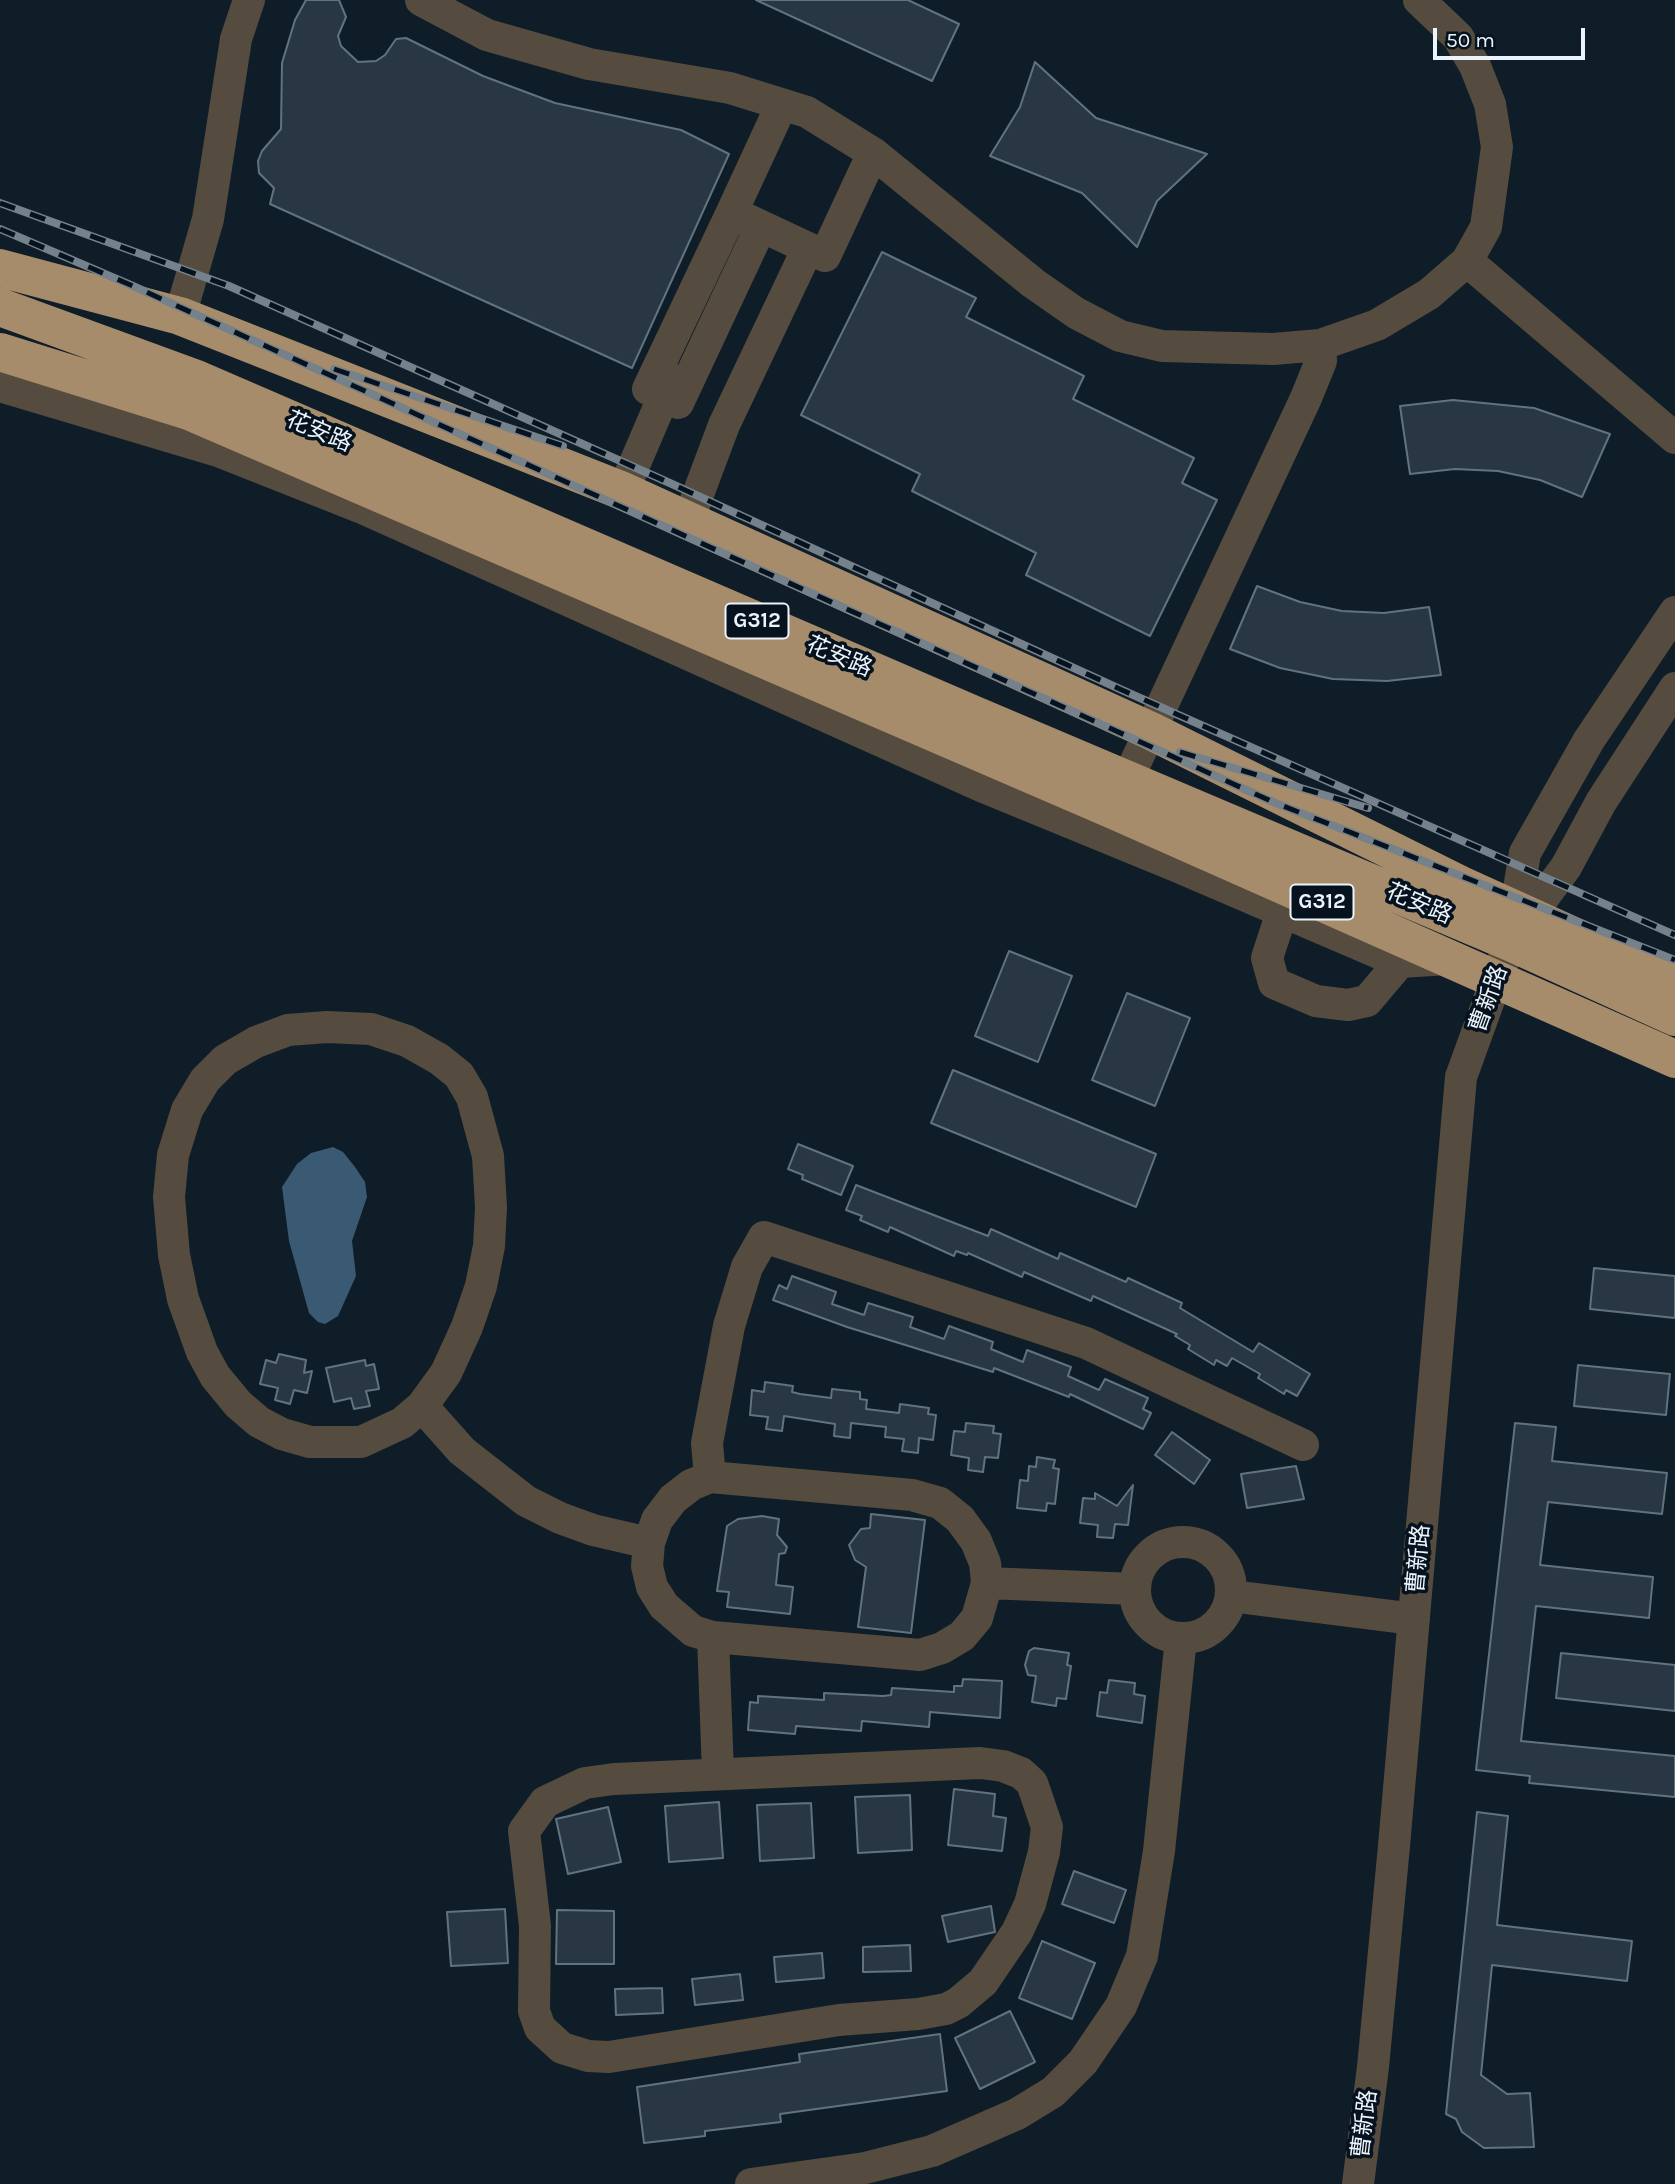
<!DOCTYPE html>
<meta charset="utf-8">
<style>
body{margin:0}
#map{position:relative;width:1675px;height:2184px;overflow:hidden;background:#0e1d28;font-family:Karla,sans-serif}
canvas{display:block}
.scale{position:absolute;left:1433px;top:28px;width:152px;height:32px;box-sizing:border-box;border:4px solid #ebf4fc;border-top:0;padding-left:9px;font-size:21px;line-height:24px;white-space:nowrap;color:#ebf4fc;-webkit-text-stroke:5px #06131e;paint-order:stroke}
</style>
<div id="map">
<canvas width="1675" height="2184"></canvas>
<div class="scale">50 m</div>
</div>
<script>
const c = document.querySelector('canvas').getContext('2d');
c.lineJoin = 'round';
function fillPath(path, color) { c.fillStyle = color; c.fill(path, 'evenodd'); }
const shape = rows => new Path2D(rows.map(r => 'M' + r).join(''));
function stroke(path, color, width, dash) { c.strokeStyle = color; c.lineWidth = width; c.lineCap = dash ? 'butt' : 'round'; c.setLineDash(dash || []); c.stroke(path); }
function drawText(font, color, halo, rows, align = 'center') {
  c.font = font + ' Karla,"Noto Sans SC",sans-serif'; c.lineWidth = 7; c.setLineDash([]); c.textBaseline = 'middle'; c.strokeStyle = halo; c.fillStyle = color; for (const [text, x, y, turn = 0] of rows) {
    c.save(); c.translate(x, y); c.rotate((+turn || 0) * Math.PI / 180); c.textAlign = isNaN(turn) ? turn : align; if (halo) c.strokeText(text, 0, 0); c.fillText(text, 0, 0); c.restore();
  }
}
fillPath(shape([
 [333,1147,343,1152,355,1167,365,1182,367,1197,352,1241,356,1276,338,1316,325,1324,318,1322,309,1313,289,1241,282,1187,297,1164,311,1153]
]), '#3a5a73');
const building = shape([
 [306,0,339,0,346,17,338,36,341,46,358,62,376,61,385,55,396,39,406,38,483,76,555,103,681,130,729,154,632,368,270,204,274,188,259,173,258,161,262,151,281,129,282,63,295,20,306,0],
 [756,0,908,0,959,24,932,81,756,0],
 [1035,62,1096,118,1207,154,1157,201,1137,247,1082,193,990,156,1020,107,1035,62],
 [882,252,976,298,966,317,1084,376,1073,399,1194,458,1182,483,1217,500,1150,636,1026,575,1036,553,912,491,920,474,801,415,882,252],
 [1453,400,1534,408,1610,434,1582,497,1540,480,1498,471,1455,469,1410,474,1400,406,1453,400],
 [1257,586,1300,602,1342,611,1384,613,1429,607,1441,675,1387,681,1333,679,1280,668,1230,649,1257,586],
 [1009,951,1072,976,1038,1062,975,1036,1009,951],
 [1127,993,1190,1018,1155,1106,1092,1080,1127,993],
 [953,1070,1156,1154,1136,1207,931,1123,953,1070],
 [798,1144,853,1166,841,1195,802,1179,803,1175,788,1169,798,1144],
 [856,1185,988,1236,991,1229,1058,1259,1060,1253,1126,1282,1128,1278,1182,1303,1180,1308,1253,1352,1259,1343,1310,1374,1297,1396,1286,1390,1284,1394,1258,1378,1260,1374,1232,1358,1227,1366,1216,1360,1214,1365,1188,1349,1190,1345,1175,1336,1177,1334,1093,1296,1091,1301,1024,1272,1022,1277,968,1253,967,1255,956,1251,954,1256,890,1227,888,1232,860,1220,862,1216,846,1210,856,1185],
 [1594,1268,1675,1276,1675,1318,1590,1309,1594,1268],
 [792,1276,836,1292,832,1304,864,1315,868,1303,913,1317,910,1327,944,1339,949,1326,993,1342,991,1349,1023,1362,1027,1350,1071,1367,1068,1376,1099,1390,1105,1379,1148,1398,1143,1409,1151,1413,1143,1429,1070,1394,1069,1397,994,1368,993,1372,847,1327,773,1300,779,1285,787,1289,792,1276],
 [279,1354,306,1360,304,1373,312,1371,307,1393,294,1390,290,1404,275,1400,278,1388,260,1384,266,1360,276,1363,279,1354],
 [365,1360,366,1366,374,1364,379,1389,366,1391,370,1406,354,1409,351,1398,334,1402,326,1368,365,1360],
 [1578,1365,1670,1374,1666,1415,1574,1406,1578,1365],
 [765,1382,793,1386,792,1392,800,1394,831,1398,832,1389,860,1392,860,1399,867,1400,866,1409,899,1413,900,1404,929,1408,928,1414,936,1415,933,1440,919,1438,918,1453,902,1451,904,1439,885,1437,886,1427,851,1423,850,1438,834,1436,835,1424,784,1416,782,1431,766,1429,768,1417,750,1415,752,1390,764,1392,765,1382],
 [966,1423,994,1426,993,1433,1001,1434,998,1458,985,1457,983,1472,968,1470,969,1458,951,1455,954,1431,965,1432,966,1423],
 [1515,1423,1556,1427,1552,1461,1667,1473,1662,1514,1548,1502,1540,1565,1653,1577,1649,1618,1536,1606,1521,1741,1675,1756,1675,1797,1529,1783,1530,1776,1476,1770,1515,1423],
 [1172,1432,1210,1460,1194,1484,1155,1455,1172,1432],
 [1037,1457,1055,1460,1053,1468,1059,1469,1055,1504,1047,1503,1046,1511,1017,1508,1020,1480,1028,1481,1029,1466,1036,1467,1037,1457],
 [1296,1466,1304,1499,1247,1508,1241,1474,1296,1466],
 [1133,1485,1128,1525,1115,1524,1113,1538,1097,1537,1098,1525,1080,1523,1083,1498,1095,1499,1095,1493,1117,1506,1133,1485],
 [871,1514,925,1520,911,1633,858,1627,866,1567,855,1560,849,1545,861,1529,870,1528,871,1514],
 [762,1516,779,1519,777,1535,787,1547,785,1553,779,1554,776,1585,793,1587,790,1614,727,1607,729,1592,717,1591,727,1526,738,1519,762,1516],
 [1034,1648,1069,1653,1067,1665,1071,1666,1066,1699,1057,1698,1056,1706,1032,1702,1036,1676,1028,1675,1025,1665,1029,1651,1034,1648],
 [1561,1653,1675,1665,1675,1711,1556,1698,1561,1653],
 [963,1679,1002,1681,1000,1718,930,1712,929,1727,862,1721,861,1731,796,1726,795,1734,748,1730,750,1702,758,1703,758,1696,824,1700,824,1693,883,1696,891,1695,892,1688,954,1692,954,1686,962,1686,963,1679],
 [1109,1680,1135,1683,1134,1694,1145,1696,1142,1723,1097,1716,1100,1692,1107,1693,1109,1680],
 [954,1789,995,1794,993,1816,1006,1818,1002,1851,948,1845,954,1789],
 [910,1795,912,1850,858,1853,855,1797,910,1795],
 [719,1802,723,1858,669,1862,665,1806,719,1802],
 [811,1803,814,1858,760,1861,757,1805,811,1803],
 [608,1807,621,1862,568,1874,556,1819,608,1807],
 [1477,1812,1508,1816,1497,1925,1632,1941,1627,1981,1492,1965,1481,2075,1507,2094,1530,2093,1534,2147,1484,2148,1462,2132,1456,2119,1446,2114,1477,1812],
 [1074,1871,1126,1890,1114,1923,1062,1904,1074,1871],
 [991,1906,995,1932,948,1942,942,1916,991,1906],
 [505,1909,508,1963,451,1966,447,1912,505,1909],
 [557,1910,614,1911,614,1964,556,1964,557,1910],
 [1042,1941,1095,1963,1072,2019,1019,1998,1042,1941],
 [910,1945,911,1971,863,1972,863,1947,910,1945],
 [822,1953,824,1978,776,1982,774,1957,822,1953],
 [740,1974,743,2000,695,2005,692,1979,740,1974],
 [662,1988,663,2013,616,2015,615,1989,662,1988],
 [1010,2011,1035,2062,980,2089,955,2038,1010,2011],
 [940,2034,947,2091,780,2114,781,2122,705,2131,705,2136,644,2143,637,2087,800,2062,799,2054,940,2034]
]);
fillPath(building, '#283743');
stroke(building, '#627380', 2);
stroke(shape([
 [421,0,487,35,589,64,730,88,807,112,873,153,1033,283,1076,313,1120,336,1162,346,1273,349,1320,345,1377,325,1429,294,1467,261,1486,227,1497,147,1490,104,1475,66,1458,37,1419,0],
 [732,212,782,104],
 [761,226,678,403,648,389,732,212,746,219,825,256,873,153],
 [1467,261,1675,438],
 [180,316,208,219,236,39,249,0],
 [0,386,221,452,360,507,981,786,1176,866,1400,962,1449,959],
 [623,491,671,379],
 [688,521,724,425,808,248],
 [1130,774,1306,398,1321,361,1320,345],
 [1282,912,1267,958,1274,983,1316,1001,1348,1005,1367,1001,1400,962],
 [1515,936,1566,867,1601,802,1675,688],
 [327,1027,371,1029,407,1041,439,1059,459,1075,472,1097,488,1156,491,1207,489,1246,481,1286,467,1327,446,1373,422,1406,402,1423,361,1442,310,1442,282,1434,259,1422,238,1404,215,1376,202,1352,183,1299,174,1255,169,1197,173,1155,187,1110,205,1080,225,1060,256,1042,288,1030,327,1027],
 [422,1406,462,1451,526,1501,560,1518,593,1530,649,1543],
 [710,1477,912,1495,940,1503,960,1519,976,1541,985,1563,987,1583,977,1618,962,1636,942,1648,920,1655,713,1637,693,1631,664,1606,652,1587,647,1566,649,1543,657,1520,673,1499,691,1485,710,1477],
 [710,1477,707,1443,729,1326,747,1267,764,1237,1086,1343,1303,1445],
 '1135 1590a48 48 0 1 1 96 0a48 48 0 1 1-96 0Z',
 [987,1583,1134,1589],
 [1231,1596,1414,1619],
 [713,1637,718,1774],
 [980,1763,1003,1766,1021,1773,1032,1783,1047,1827,1044,1852,1030,1904,1017,1932,983,1982,958,2003,946,2009,918,2014,839,2020,609,2057,588,2056,562,2048,540,2028,534,2011,535,1926,524,1831,545,1802,585,1783,614,1779,980,1763],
 [751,2184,865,2168,932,2151,1017,2114,1053,2092,1083,2062,1121,2006,1142,1956,1159,1851,1181,1638],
 [1358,2184,1373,2067,1394,1846,1461,1077,1510,942,1525,853,1589,740,1675,612]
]), '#554b3e', 32);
stroke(shape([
 [0,268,180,316,623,491,1151,731,1461,885,1675,982],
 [0,307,194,378,972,714,1510,942,1675,1017],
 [0,352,189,411,1118,812,1675,1059]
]), '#a78c6c', 38);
const rail = shape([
 [0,203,229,286,672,484,1122,690,1675,935],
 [0,229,133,286,1273,802,1675,960],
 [334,369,563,446],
 [1180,752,1368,808]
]);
stroke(rail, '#75818b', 8);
stroke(rail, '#06131e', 5, [16]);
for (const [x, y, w] of [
 [757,621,63],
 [1322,902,63]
]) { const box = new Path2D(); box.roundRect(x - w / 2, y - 17.5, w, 35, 5); c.fillStyle = '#06131e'; c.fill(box); stroke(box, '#ebf4fc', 2); }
drawText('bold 21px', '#ebf4fc', null, [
 ["G312",757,621],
 ["G312",1322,902]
]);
drawText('23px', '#ebf4fc', '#06131e', [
 ["花安路",319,432,23],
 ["花安路",839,657,23],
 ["花安路",1419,904,23],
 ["曹新路",1489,999,-70],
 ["曹新路",1419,1559,-85],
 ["曹新路",1365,2124,-83]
]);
</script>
